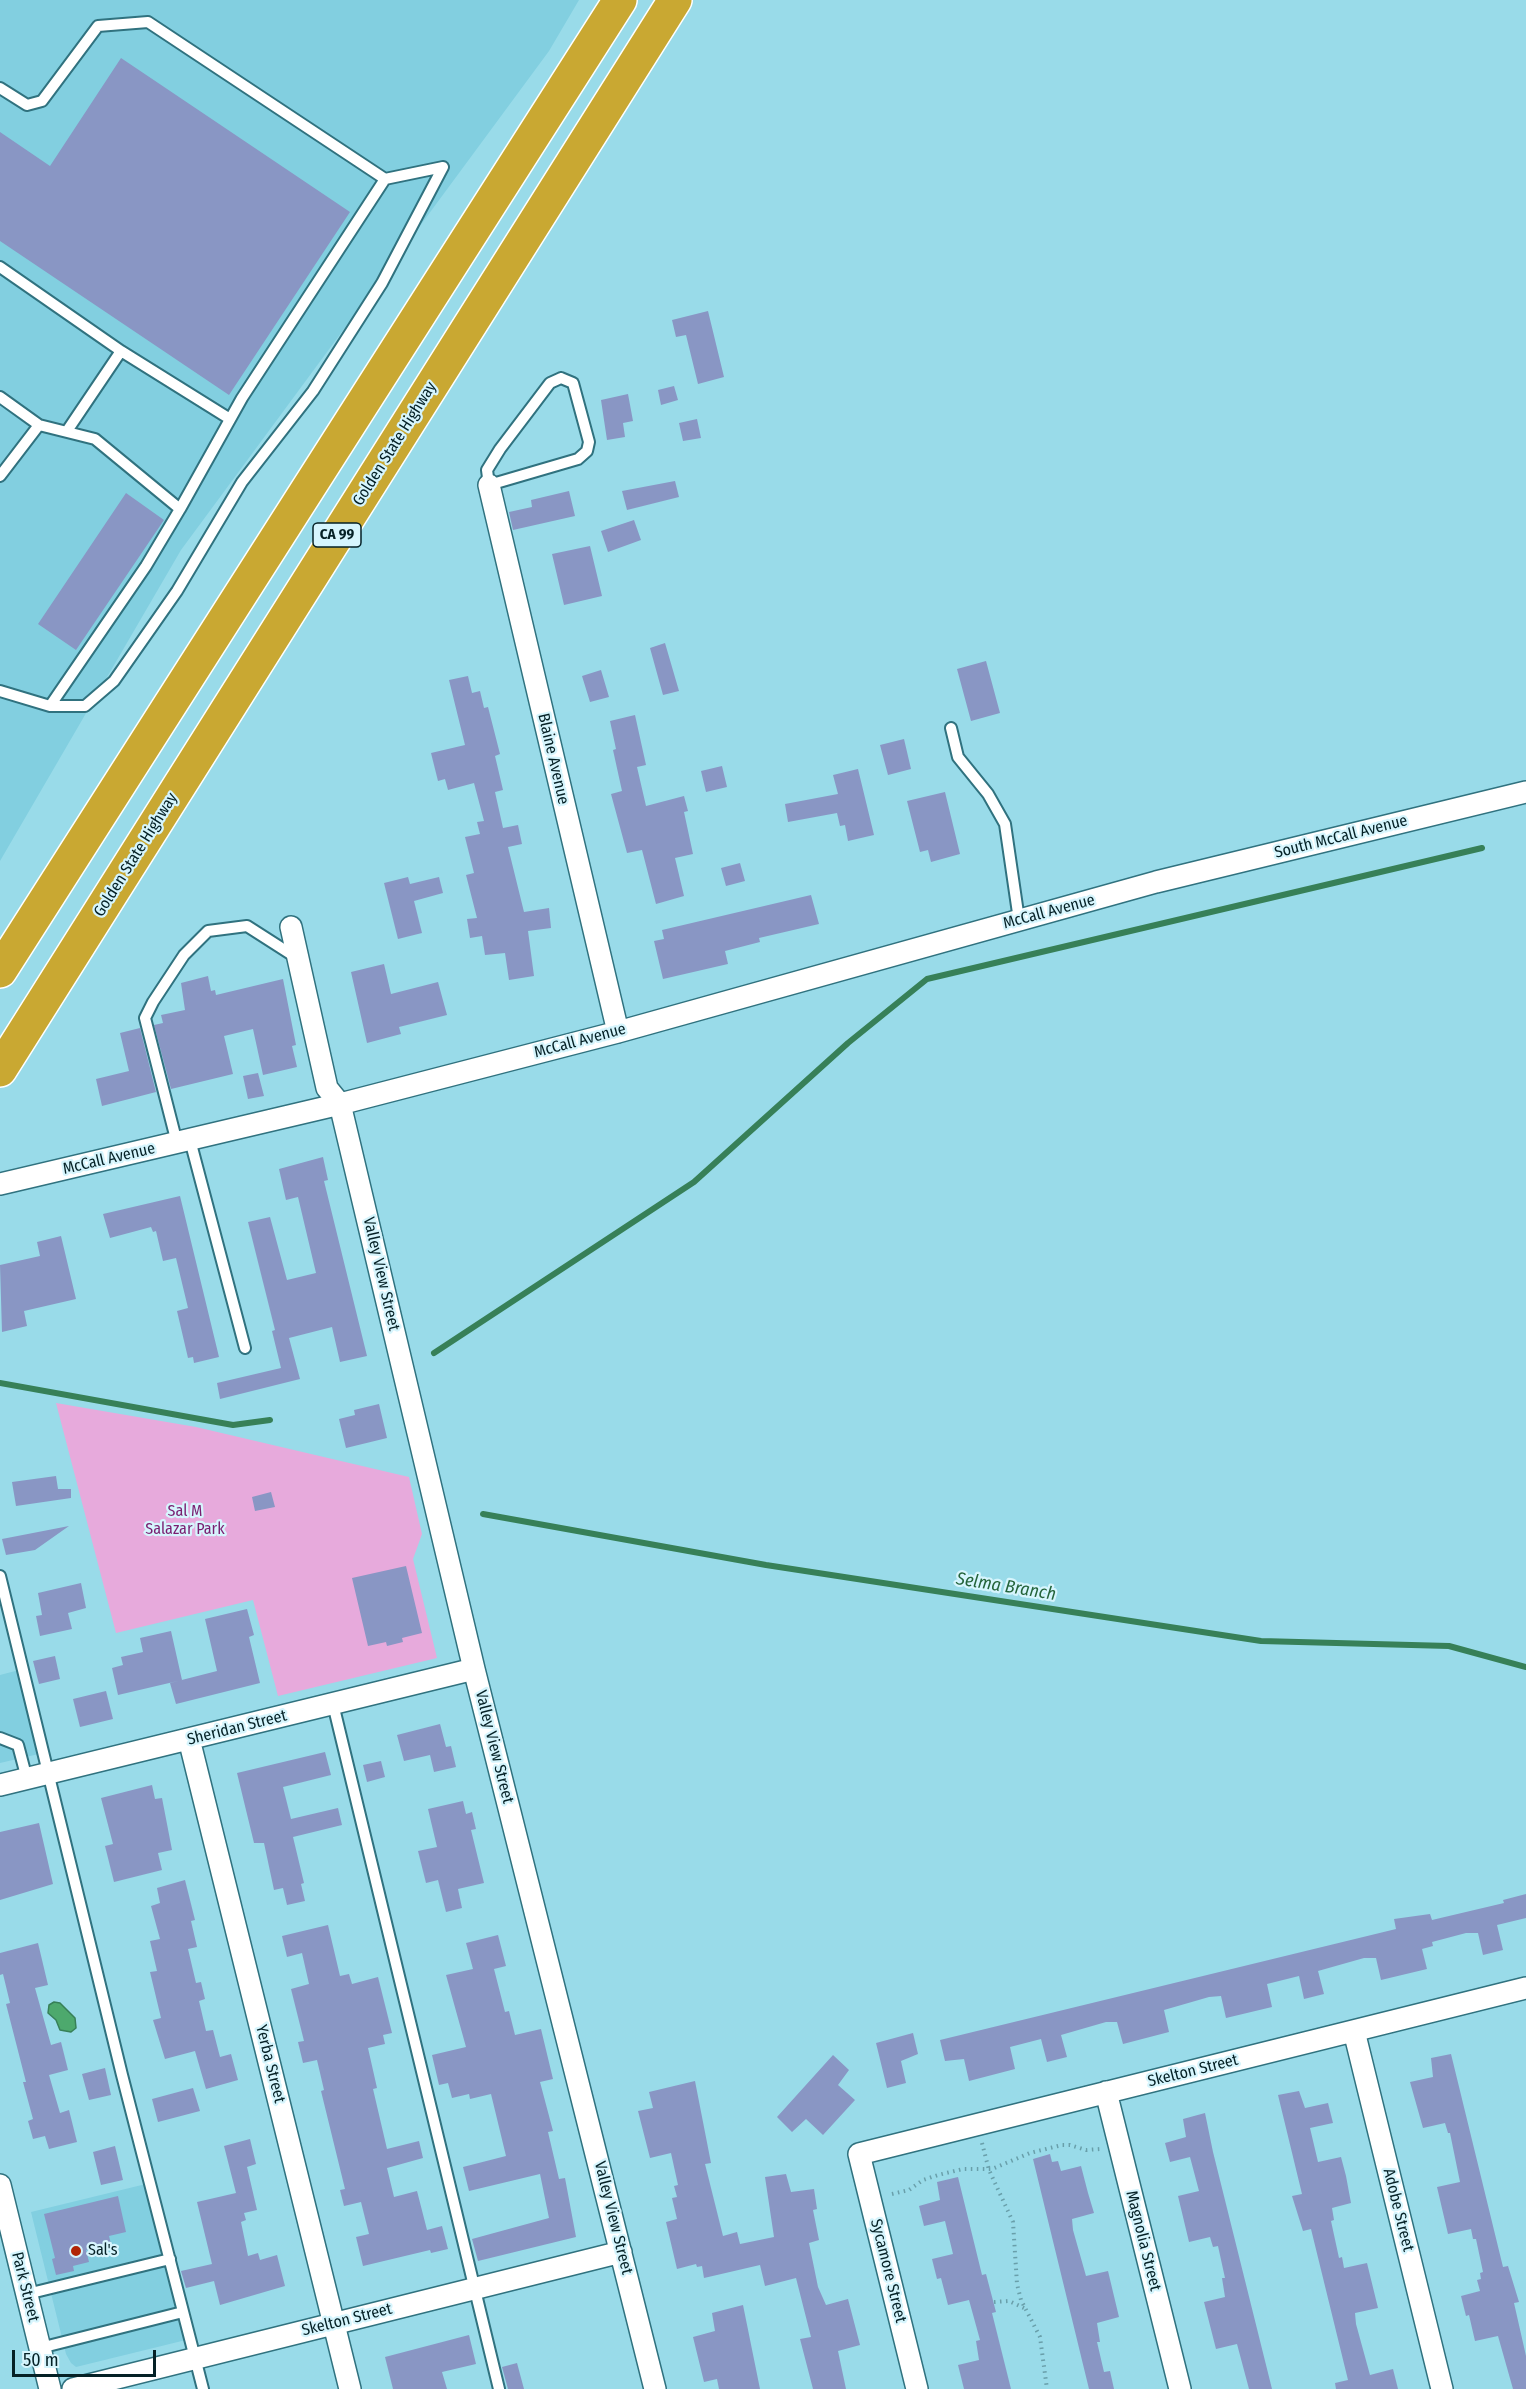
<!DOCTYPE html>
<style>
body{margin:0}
#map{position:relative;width:1526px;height:2389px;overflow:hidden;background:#99dbe9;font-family:"Fira Sans Condensed",sans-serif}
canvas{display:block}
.scale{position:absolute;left:12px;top:2350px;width:144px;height:27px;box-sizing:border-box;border:3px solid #052126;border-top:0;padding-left:8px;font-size:18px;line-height:21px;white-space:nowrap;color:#052126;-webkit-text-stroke:4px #d6f5fd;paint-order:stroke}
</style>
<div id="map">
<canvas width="1526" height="2389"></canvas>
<div class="scale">50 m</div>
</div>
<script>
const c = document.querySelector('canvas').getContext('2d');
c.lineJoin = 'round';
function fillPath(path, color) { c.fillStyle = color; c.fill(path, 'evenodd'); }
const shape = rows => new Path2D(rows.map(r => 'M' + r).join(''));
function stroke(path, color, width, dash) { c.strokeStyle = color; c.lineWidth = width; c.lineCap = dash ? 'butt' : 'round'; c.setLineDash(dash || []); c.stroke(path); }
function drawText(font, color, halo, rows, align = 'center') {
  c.font = font + ' "Fira Sans Condensed",sans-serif'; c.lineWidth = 4.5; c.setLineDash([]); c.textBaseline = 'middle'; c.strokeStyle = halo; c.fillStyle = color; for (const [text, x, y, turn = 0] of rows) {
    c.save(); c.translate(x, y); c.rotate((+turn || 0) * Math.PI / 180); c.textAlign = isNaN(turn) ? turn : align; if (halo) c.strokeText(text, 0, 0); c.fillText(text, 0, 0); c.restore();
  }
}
fillPath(shape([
 [0,0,579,0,549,51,181,550,0,861],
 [23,1669,43,1753,0,1763,0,1675],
 [150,2183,190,2339,76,2367,71,2363,66,2354,31,2212]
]), '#82cfe0');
fillPath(shape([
 [56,1403,196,1427,409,1477,422,1534,413,1559,437,1658,278,1696,253,1600,116,1633]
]), '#e7aadc');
const water = shape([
 [54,2002,60,2003,75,2018,76,2028,71,2032,60,2030,56,2020,48,2013,49,2005,54,2002]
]);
fillPath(water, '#4da96d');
stroke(water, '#378058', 1.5);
stroke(shape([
 [434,1353,694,1182,848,1043,927,979,1482,848],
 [0,1383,233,1425,270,1420],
 [483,1514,766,1565,1261,1641,1449,1646,1526,1667]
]), '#378058', 6);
fillPath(shape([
 [121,58,350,212,229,395,0,241,0,132,50,166],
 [708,311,724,377,698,384,686,335,676,337,672,320],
 [674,386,678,400,661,405,658,390],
 [628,394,633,421,623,423,625,437,607,440,601,400],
 [697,419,701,438,683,441,679,423],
 [675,481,679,497,627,510,622,491],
 [569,491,575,516,513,530,509,512,532,507,531,500],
 [126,493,164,520,76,650,38,624],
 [634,520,641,540,608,552,601,531],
 [590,546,602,596,564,605,552,554],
 [665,643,679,691,663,695,650,648],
 [986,661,1000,713,971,721,957,669],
 [601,670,609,697,590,702,582,676],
 [468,676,472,693,480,691,484,708,488,707,500,754,495,756,503,790,495,792,503,828,518,825,522,844,508,847,524,912,549,908,551,928,528,931,534,976,509,980,505,953,485,955,482,936,470,938,467,919,477,918,466,875,474,873,465,837,480,834,477,822,484,821,474,783,448,790,445,779,438,781,431,753,465,745,449,680],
 [635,715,646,765,637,767,646,806,684,796,688,811,684,812,693,854,675,858,684,896,656,904,642,850,627,853,611,794,622,791,613,750,616,749,610,721],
 [904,739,911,769,888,775,880,745],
 [722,766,727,787,706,792,701,771],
 [858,769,874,835,848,841,845,825,840,826,837,813,788,822,785,804,838,794,833,775],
 [945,792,960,854,931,862,928,850,920,852,907,801],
 [740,863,745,881,726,886,721,868],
 [408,877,410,884,439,877,443,893,414,901,422,933,398,939,384,883],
 [811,895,819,924,759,938,760,942,725,951,728,964,663,979,654,941,664,939,662,930],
 [384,964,391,994,438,982,447,1015,399,1027,401,1034,367,1043,351,972],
 [208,976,211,991,215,990,216,995,283,979,296,1045,292,1046,297,1067,263,1075,253,1029,224,1036,233,1074,171,1089,154,1025,163,1023,161,1015,185,1010,181,983],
 [140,1028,156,1092,102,1106,96,1079,129,1071,120,1033],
 [258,1073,264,1096,248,1099,243,1076],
 [323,1157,328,1180,324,1181,367,1356,340,1362,332,1327,289,1338,300,1379,220,1399,217,1383,281,1368,272,1331,275,1330,248,1222,270,1217,287,1280,316,1273,298,1197,286,1200,279,1169],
 [180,1196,219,1357,194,1363,193,1357,188,1358,177,1311,188,1308,176,1258,163,1261,156,1231,153,1232,151,1227,110,1238,103,1214],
 [61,1236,76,1299,24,1311,27,1326,2,1332,0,1265,40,1256,37,1242],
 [379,1404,387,1438,346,1448,339,1419,355,1415,354,1410],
 [56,1476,58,1489,71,1489,71,1498,16,1506,12,1482],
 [271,1492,275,1507,255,1511,252,1497],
 [69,1526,35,1550,6,1555,2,1539],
 [406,1566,422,1633,402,1638,403,1642,387,1646,386,1642,368,1646,352,1578],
 [81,1583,86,1608,68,1613,72,1629,40,1636,36,1616,42,1615,38,1593],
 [247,1609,254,1635,249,1637,260,1683,176,1704,170,1683,217,1671,205,1619],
 [171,1631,182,1680,118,1695,112,1668,123,1665,121,1657,143,1652,140,1638],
 [55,1656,60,1679,39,1684,33,1661],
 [106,1691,113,1719,80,1727,73,1699],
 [440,1724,446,1747,451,1746,456,1767,434,1772,430,1755,404,1761,397,1735],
 [325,1752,331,1775,283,1787,291,1819,338,1808,342,1825,293,1837,304,1883,301,1884,305,1901,287,1905,283,1888,274,1890,264,1843,254,1843,237,1773],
 [381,1761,385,1777,367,1782,363,1765],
 [152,1785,155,1799,162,1798,172,1850,158,1853,162,1870,114,1882,105,1846,113,1844,101,1798],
 [463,1801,466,1814,472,1812,476,1829,471,1830,484,1883,458,1889,462,1908,446,1912,438,1880,426,1883,418,1851,437,1847,428,1809],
 [39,1823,53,1884,0,1900,0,1832],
 [185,1880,195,1920,191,1921,197,1947,188,1949,196,1983,201,1982,205,1999,199,2001,206,2031,213,2030,220,2057,231,2054,238,2080,206,2089,195,2051,165,2059,153,2020,161,2018,150,1972,157,1971,150,1941,160,1939,151,1906,160,1903,157,1888],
 [1526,1894,1526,1918,1497,1925,1503,1950,1483,1955,1478,1933,1466,1933,1432,1942,1433,1946,1422,1949,1427,1969,1381,1980,1376,1958,1364,1958,1318,1971,1324,1994,1304,1999,1299,1976,1267,1984,1272,2007,1226,2018,1221,1996,1209,1997,1164,2010,1169,2032,1123,2044,1117,2022,1106,2022,1061,2035,1067,2057,1047,2062,1041,2039,1010,2047,1015,2069,969,2081,964,2059,945,2061,940,2040,1396,1929,1394,1919,1430,1914,1432,1920,1504,1903,1503,1900],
 [328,1925,340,1976,349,1974,352,1984,378,1977,392,2033,383,2035,385,2044,368,2048,377,2088,373,2089,387,2149,419,2141,423,2158,387,2168,394,2197,417,2191,427,2230,442,2226,448,2249,431,2253,430,2250,363,2266,356,2237,369,2234,361,2202,344,2206,340,2190,345,2189,321,2091,324,2090,317,2060,303,2063,298,2042,304,2041,291,1989,309,1984,302,1953,287,1957,282,1936],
 [498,1935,506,1966,494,1969,505,2012,509,2011,515,2035,541,2029,553,2079,540,2082,553,2131,548,2132,559,2179,565,2178,576,2237,478,2261,472,2239,549,2218,540,2174,469,2191,463,2167,506,2156,491,2094,470,2099,469,2094,452,2098,448,2083,439,2085,432,2055,466,2047,446,1975,473,1969,466,1943],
 [38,1943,48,1985,35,1988,51,2045,61,2042,68,2070,49,2075,60,2113,69,2110,77,2142,49,2149,45,2136,33,2139,28,2121,33,2119,23,2082,26,2082,6,2004,10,2003,3,1974,0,1975,0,1953],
 [913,2033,918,2054,901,2061,906,2083,887,2088,876,2043],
 [1451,2054,1503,2267,1508,2266,1519,2302,1514,2303,1526,2356,1526,2389,1513,2389,1498,2336,1475,2341,1469,2315,1466,2316,1461,2296,1480,2291,1477,2280,1481,2279,1480,2273,1483,2272,1476,2239,1473,2239,1471,2229,1448,2234,1437,2187,1460,2182,1450,2133,1448,2133,1445,2123,1423,2128,1410,2082,1433,2077,1431,2058],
 [833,2055,849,2070,838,2085,855,2100,823,2135,806,2119,792,2132,777,2117],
 [105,2068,111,2095,89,2100,82,2074],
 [695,2081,711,2163,705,2164,723,2236,737,2232,740,2244,774,2237,765,2177,786,2174,791,2192,814,2189,817,2209,813,2210,819,2240,809,2243,818,2287,826,2305,848,2299,860,2345,838,2351,846,2389,813,2389,800,2339,811,2337,796,2278,765,2286,760,2265,704,2278,702,2266,697,2267,696,2264,677,2269,666,2222,677,2219,672,2198,677,2197,674,2186,678,2185,671,2153,650,2158,638,2111,653,2108,649,2092],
 [193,2088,200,2111,158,2122,152,2099],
 [1299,2091,1305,2108,1328,2103,1333,2123,1310,2128,1318,2162,1341,2157,1346,2176,1351,2203,1332,2208,1334,2220,1331,2221,1339,2258,1342,2257,1344,2268,1367,2263,1378,2308,1355,2313,1356,2324,1370,2375,1393,2369,1398,2389,1336,2389,1335,2383,1348,2380,1311,2229,1303,2231,1292,2196,1302,2194,1278,2095],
 [1205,2113,1213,2152,1272,2389,1249,2389,1237,2344,1216,2349,1204,2302,1225,2297,1222,2278,1225,2278,1218,2246,1213,2247,1210,2237,1189,2242,1178,2196,1199,2191,1190,2157,1170,2162,1165,2143,1186,2137,1183,2119],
 [250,2139,256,2164,247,2167,257,2210,244,2213,246,2220,241,2222,248,2256,258,2253,260,2260,277,2255,285,2286,220,2305,214,2281,186,2288,181,2271,212,2264,197,2202,236,2193,224,2146],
 [115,2146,123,2180,101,2185,93,2152],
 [1050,2154,1052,2162,1058,2161,1061,2171,1081,2166,1088,2193,1094,2213,1072,2219,1073,2230,1086,2276,1108,2271,1113,2292,1119,2317,1097,2323,1100,2342,1097,2342,1104,2372,1110,2371,1114,2389,1089,2389,1033,2159],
 [958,2177,982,2275,986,2274,996,2312,992,2313,1011,2389,964,2389,958,2365,979,2360,976,2341,980,2340,969,2300,948,2305,941,2278,937,2279,932,2259,953,2254,945,2221,924,2226,919,2206,940,2200,937,2182],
 [118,2196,126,2232,109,2236,111,2244,86,2250,89,2262,73,2266,74,2271,56,2275,52,2259,55,2258,44,2214],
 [743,2305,760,2389,719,2389,717,2379,704,2382,693,2337,715,2331,712,2313],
 [469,2335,476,2364,442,2372,447,2389,393,2389,385,2357],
 [517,2363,524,2389,508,2389,502,2367]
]), '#8996c4');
const lane = shape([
 [0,88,27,105,42,101,98,26,148,22,385,179],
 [0,267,121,351,67,431],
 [121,351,230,419],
 [561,378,573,383,589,442,587,451,578,459,489,485,487,470,500,449,550,383,561,378],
 [0,397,39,425],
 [0,476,39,425,95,439,180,509,146,566,50,706,0,691],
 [50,706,85,706,114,681,177,591,242,482,313,391,382,283,443,167,385,179,242,398,180,509],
 [951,728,958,757,988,794,1005,824,1019,920],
 [190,1140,245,1348],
 [177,1143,145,1018,153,1002,184,955,208,931,247,926,297,958],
 [0,1576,122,2075,203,2389],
 [333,1704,499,2389],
 [0,1738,18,1745,27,1779],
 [27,2294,170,2259],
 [40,2348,183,2312]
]);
const street = shape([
 [489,485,618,1032],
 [291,927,327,1088,340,1104,474,1669,655,2389],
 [0,1184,340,1104,618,1032,1156,882,1526,792],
 [189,1739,350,2389],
 [0,1785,474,1669],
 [1354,2031,1442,2389],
 [1106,2092,1180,2389],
 [0,2185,50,2389],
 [73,2389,621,2252],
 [917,2389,859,2154,1526,1988]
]);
const highway = shape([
 [0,971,620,0],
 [0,1070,675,0]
]);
stroke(lane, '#30727f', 14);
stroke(street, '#30727f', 24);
stroke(highway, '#fff', 36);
stroke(shape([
 [982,2143,989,2170,1013,2222,1017,2284,1021,2300,1040,2337,1047,2389],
 [892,2194,909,2190,923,2180,938,2175,963,2169,992,2169,1030,2153,1062,2145,1070,2145,1086,2150,1101,2149],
 [994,2302,1009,2301,1024,2308]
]), '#699faa', 4, [1.5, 4.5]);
stroke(lane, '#fff', 10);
stroke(street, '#fff', 21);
stroke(highway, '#c9a832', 33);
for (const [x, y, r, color] of [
 [76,2251,6,"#b12506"]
]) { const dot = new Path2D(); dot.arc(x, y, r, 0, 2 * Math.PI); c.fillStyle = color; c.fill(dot); stroke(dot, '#d6f5fd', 2); }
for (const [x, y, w] of [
 [337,535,48]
]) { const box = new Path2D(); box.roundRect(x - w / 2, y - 12, w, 24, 4.5); c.fillStyle = '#d6f5fd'; c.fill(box); stroke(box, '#052126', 1.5); }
drawText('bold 15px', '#052126', null, [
 ["CA 99",337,535]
]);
drawText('16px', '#052126', '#d6f5fd', [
 ["Golden State Highway",395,444,-58],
 ["Blaine Avenue",553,759,77],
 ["South McCall Avenue",1341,837,-14],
 ["Golden State Highway",136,855,-58],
 ["McCall Avenue",1049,912,-15],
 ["McCall Avenue",580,1041,-15],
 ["McCall Avenue",109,1159,-13],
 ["Valley View Street",381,1274,77],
 ["Sheridan Street",237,1728,-14],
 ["Valley View Street",494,1747,76],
 ["Yerba Street",270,2064,76],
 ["Skelton Street",1193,2071,-14],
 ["Adobe Street",1398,2210,76],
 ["Valley View Street",613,2218,76],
 ["Magnolia Street",1143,2241,76],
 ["Sycamore Street",888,2271,76],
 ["Park Street",25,2287,76],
 ["Skelton Street",347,2320,-14]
]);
drawText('16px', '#791e70', '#d6f5fd', [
 ["Sal M",185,1512],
 ["Salazar Park",185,1530]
]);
drawText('16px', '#052126', '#d6f5fd', [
 ["Sal's",88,2251]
], 'left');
drawText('italic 18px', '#24643b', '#d6f5fd', [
 ["Selma Branch",1006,1587,9]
]);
</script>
